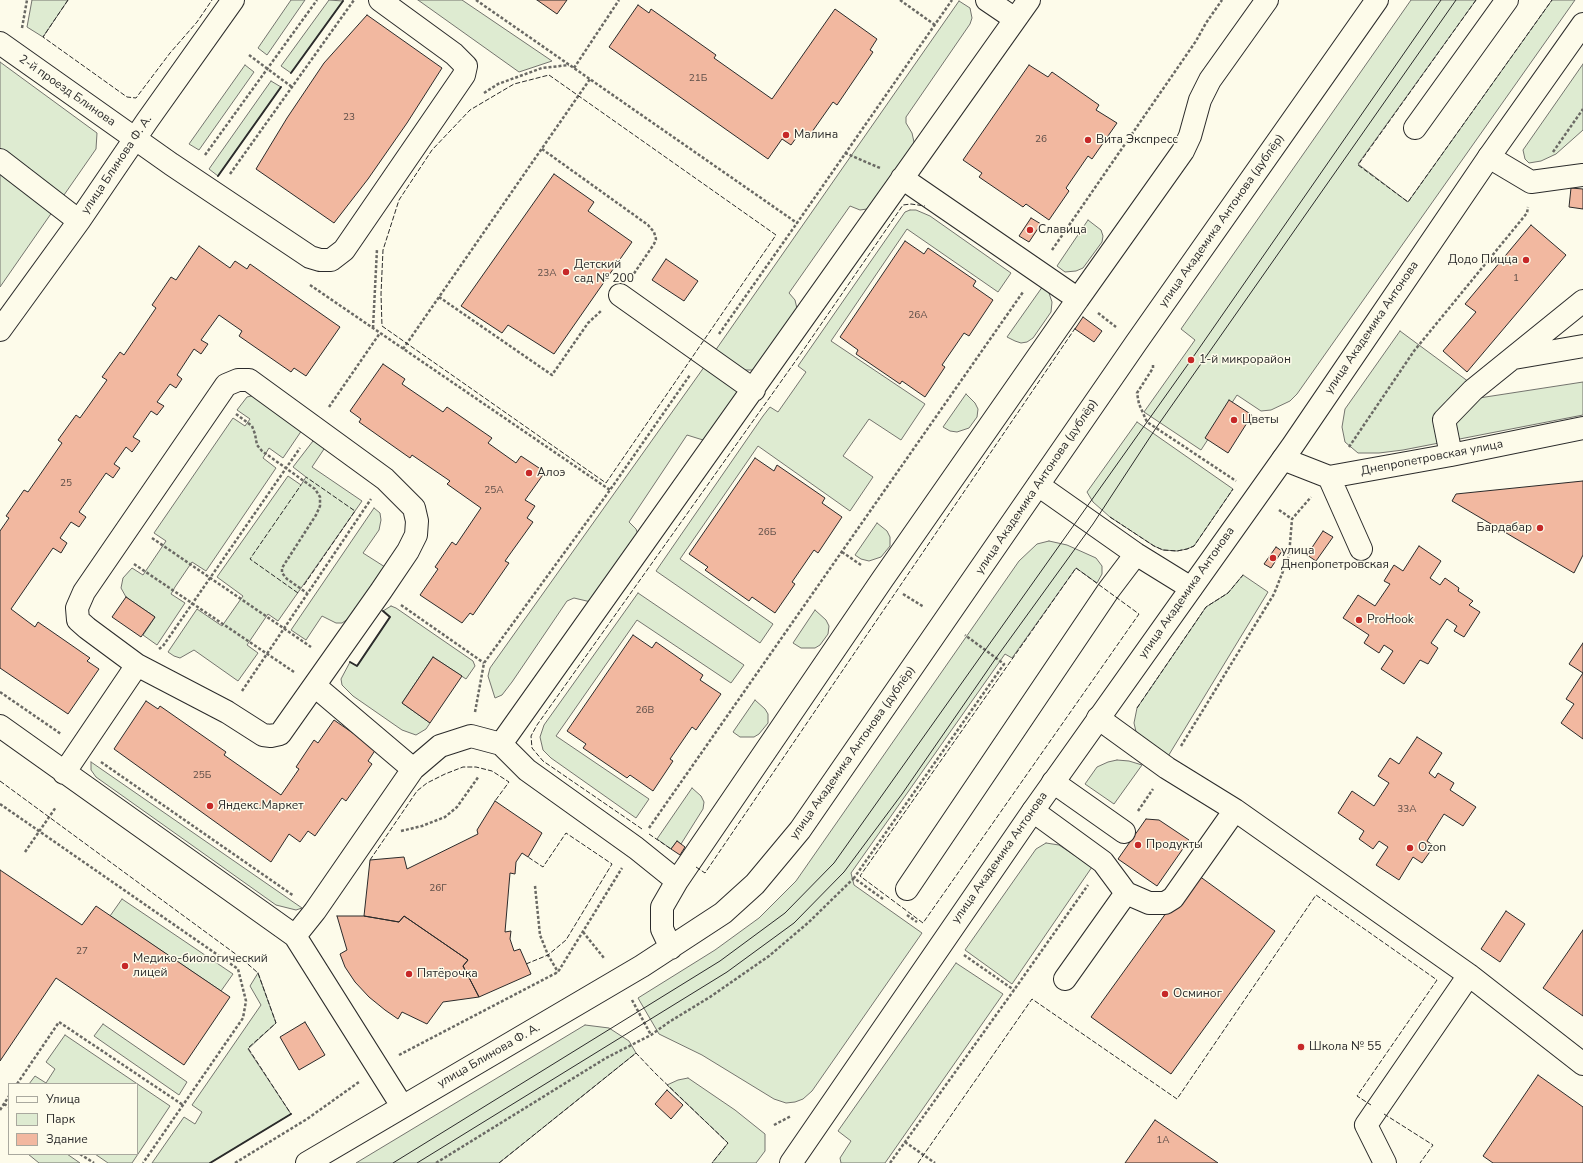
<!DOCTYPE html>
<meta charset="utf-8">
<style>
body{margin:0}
#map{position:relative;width:1583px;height:1163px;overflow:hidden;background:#fdfbea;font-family:"Nunito Sans",sans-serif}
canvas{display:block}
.legend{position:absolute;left:8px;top:1083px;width:130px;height:72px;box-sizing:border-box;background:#fdfbea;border:1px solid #a9a89e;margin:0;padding:5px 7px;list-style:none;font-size:12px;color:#2b2b2b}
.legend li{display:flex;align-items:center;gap:8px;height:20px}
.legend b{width:20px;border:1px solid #a9a89e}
</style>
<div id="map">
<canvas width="1583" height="1163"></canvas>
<ul class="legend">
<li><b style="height:5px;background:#fdfbea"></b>Улица</li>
<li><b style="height:11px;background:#deebd1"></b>Парк</li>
<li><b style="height:11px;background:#f2b8a0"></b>Здание</li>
</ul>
</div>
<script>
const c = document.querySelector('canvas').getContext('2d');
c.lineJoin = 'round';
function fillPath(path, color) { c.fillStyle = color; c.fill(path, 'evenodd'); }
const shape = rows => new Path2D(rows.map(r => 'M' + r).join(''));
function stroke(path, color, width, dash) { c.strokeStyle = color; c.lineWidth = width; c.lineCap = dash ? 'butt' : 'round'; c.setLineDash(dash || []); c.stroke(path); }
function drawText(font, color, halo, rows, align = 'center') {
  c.font = font + ' "Nunito Sans",sans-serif'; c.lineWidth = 3; c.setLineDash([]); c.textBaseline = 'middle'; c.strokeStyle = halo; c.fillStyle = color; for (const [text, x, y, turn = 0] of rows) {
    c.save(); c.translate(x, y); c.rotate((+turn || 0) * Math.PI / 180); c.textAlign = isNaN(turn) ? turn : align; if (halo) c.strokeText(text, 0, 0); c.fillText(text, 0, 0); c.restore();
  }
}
const green = shape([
 [32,0,68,0,43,37,27,27,32,0],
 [291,0,305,0,267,55,258,48,291,0],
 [329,0,343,1,291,73,281,66,329,0],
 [418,0,462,0,552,61,519,72,418,0],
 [1411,0,1476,0,1358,164,1408,202,1552,0,1575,0,1297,394,1290,401,1271,410,1261,411,1237,395,1201,450,1144,412,1195,340,1181,329,1411,0],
 [959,1,970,8,972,18,970,24,906,117,906,123,912,133,914,142,913,148,867,209,860,210,850,206,789,293,795,300,798,313,757,370,742,370,715,351,959,1],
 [0,62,97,133,96,149,0,287,0,62],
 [1583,64,1583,130,1556,154,1541,161,1529,163,1525,159,1523,150,1583,64],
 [245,65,254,72,199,150,189,144,245,65],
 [271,81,281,87,218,176,209,169,271,81],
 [910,210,916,210,930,216,1011,273,998,292,907,229,831,341,925,404,901,440,869,419,843,456,873,477,850,511,758,446,680,559,773,624,760,643,656,571,763,416,770,407,778,412,806,372,798,366,905,212,910,210],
 [1088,220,1101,230,1103,236,1102,242,1083,268,1076,271,1065,272,1057,266,1088,220],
 [1043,286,1049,293,1052,302,1051,312,1033,338,1027,342,1021,343,1015,341,1007,337,1043,286],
 [1400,331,1469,382,1479,398,1583,382,1583,415,1403,450,1379,453,1358,453,1345,442,1342,427,1345,409,1400,331],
 [707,363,734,383,739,394,710,436,703,440,687,435,629,522,636,529,639,537,591,602,574,598,567,601,512,682,502,695,495,698,488,676,490,668,707,363],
 [966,394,975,403,978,409,977,417,969,428,957,432,950,431,943,427,966,394],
 [251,396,255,396,302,430,283,458,269,448,263,458,276,468,206,571,192,562,175,587,171,594,185,603,157,645,143,635,155,617,126,597,121,588,123,578,132,568,143,575,166,541,154,533,233,418,245,426,250,419,237,410,247,397,251,396],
 [1137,422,1233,489,1194,546,1187,549,1177,551,1163,550,1154,546,1110,517,1093,502,1087,492,1137,422],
 [313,441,318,441,324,445,324,449,312,467,362,501,278,621,268,614,247,645,258,653,238,681,194,650,180,658,174,656,168,652,197,609,222,626,243,596,217,577,288,476,301,485,306,477,293,467,313,441],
 [374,508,380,513,381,520,379,530,363,553,385,567,351,617,342,623,336,623,322,616,306,640,291,630,374,508],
 [877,523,887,531,890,537,890,546,881,557,869,561,861,559,855,555,877,523],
 [1049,541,1067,545,1096,558,1102,566,1102,574,1097,583,1076,568,1012,658,1005,654,851,873,854,885,922,933,812,1091,803,1099,795,1102,786,1103,774,1099,702,1055,659,1034,638,998,715,950,759,918,796,881,1019,561,1037,544,1049,541],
 [1243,575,1268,592,1167,758,1137,736,1134,723,1137,708,1206,607,1228,593,1243,575],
 [638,593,744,665,731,683,637,620,556,736,649,799,636,818,551,758,543,750,540,737,544,725,638,593],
 [391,606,396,608,473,661,475,666,466,679,433,657,402,703,430,723,426,729,416,735,402,730,353,696,342,685,341,679,350,662,357,666,390,617,383,611,391,606],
 [815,610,826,620,829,626,828,634,820,645,815,648,801,648,793,643,815,610],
 [755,700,765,709,768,714,768,723,759,734,754,737,740,737,733,732,755,700],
 [1117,760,1129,761,1142,765,1114,804,1085,784,1097,767,1108,762,1117,760],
 [91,762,302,908,296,910,276,905,96,777,91,770,91,762],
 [692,788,701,796,704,802,703,809,681,844,677,841,671,849,657,839,692,788],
 [1046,843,1059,845,1092,867,1012,984,965,950,1036,849,1046,843],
 [122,899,233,974,221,991,110,916,122,899],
 [956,963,1003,994,885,1163,841,1163,840,1158,851,1141,838,1131,956,963],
 [258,973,276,1023,248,1049,291,1114,210,1163,152,1163,184,1117,195,1124,202,1112,192,1105,261,1005,250,986,258,973],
 [103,1024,187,1082,179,1095,94,1036,103,1024],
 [585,1025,609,1028,629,1041,636,1053,499,1163,356,1163,585,1025],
 [65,1035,170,1106,132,1163,108,1163,95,1154,137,1154,137,1084,29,1084,35,1076,46,1083,55,1069,46,1062,65,1035],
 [688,1078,735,1110,765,1134,765,1151,756,1163,712,1163,728,1143,667,1085,678,1080,688,1078],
 [28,1154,67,1154,80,1163,39,1163,28,1154]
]);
fillPath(green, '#deebd1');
stroke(green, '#74746e', 1);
const building = shape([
 [537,0,567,0,557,14,537,0],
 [638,5,649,13,651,9,716,55,714,58,772,99,835,9,877,39,870,50,873,52,837,105,833,102,807,139,799,134,791,145,782,139,768,159,609,47,638,5],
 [367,15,442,68,407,123,368,179,334,223,256,169,287,118,324,63,367,15],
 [1029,65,1048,77,1052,72,1099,105,1096,110,1117,123,1092,159,1088,156,1066,188,1069,191,1049,220,1026,204,1023,207,979,177,982,173,963,160,1029,65],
 [554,174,594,202,588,211,632,242,554,354,508,325,502,333,461,306,554,174],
 [1571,188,1583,189,1583,209,1569,207,1571,188],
 [1031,218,1041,224,1029,242,1019,236,1031,218],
 [1531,225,1566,255,1467,372,1443,351,1476,312,1465,304,1531,225],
 [905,241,924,254,928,248,976,281,973,286,993,300,969,336,964,333,942,365,945,367,925,397,902,381,900,384,856,354,858,350,840,337,905,241],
 [199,246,230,268,235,261,247,269,250,264,340,327,306,376,294,368,291,372,239,336,242,331,219,315,201,340,208,344,201,354,194,349,177,375,182,379,176,388,170,384,157,402,164,406,157,415,151,411,133,437,140,441,132,452,126,447,114,464,120,468,113,478,106,473,79,512,86,517,79,527,71,522,60,538,67,543,61,553,53,548,11,609,35,627,38,622,90,658,87,661,99,669,68,714,0,668,0,531,9,518,6,516,24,490,28,492,62,443,58,440,76,415,80,418,107,380,102,377,120,352,124,355,156,308,152,305,171,277,176,280,199,246],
 [666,259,698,281,684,301,652,280,666,259],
 [1083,317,1102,331,1094,342,1075,329,1083,317],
 [383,364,405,379,402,384,443,412,447,407,492,438,488,443,516,463,521,456,545,472,525,500,535,506,527,518,533,522,505,561,509,563,473,615,470,613,462,623,420,595,438,569,435,567,452,542,456,545,481,508,447,484,450,481,412,455,410,458,359,422,361,419,350,411,383,364],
 [1229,400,1252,415,1228,453,1205,438,1229,400],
 [755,458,774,471,777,465,825,498,822,503,842,517,818,553,814,550,792,582,795,584,775,613,752,597,749,601,705,570,708,567,689,554,755,458],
 [1583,481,1583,555,1574,573,1452,501,1456,494,1583,481],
 [1323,531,1333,537,1316,561,1307,555,1323,531],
 [1419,546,1441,561,1430,578,1440,585,1445,578,1459,588,1458,591,1473,601,1469,605,1480,612,1464,637,1454,631,1457,626,1447,619,1431,643,1438,648,1428,664,1420,660,1404,684,1381,669,1393,651,1384,645,1379,653,1364,643,1369,635,1343,618,1358,595,1375,606,1390,584,1384,581,1394,565,1403,571,1419,546],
 [1276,547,1282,551,1271,568,1264,564,1276,547],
 [126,597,155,617,141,637,112,617,126,597],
 [633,635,652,648,656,642,703,675,700,680,721,694,696,730,692,727,670,759,673,761,653,791,630,775,627,778,583,748,586,744,567,731,633,635],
 [1583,643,1583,673,1569,664,1583,643],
 [433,657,462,676,430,723,402,703,433,657],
 [1583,673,1583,739,1561,723,1574,704,1566,699,1583,673],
 [146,701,158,709,160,706,226,752,224,755,281,795,299,769,296,767,314,740,318,743,334,720,376,749,368,761,372,764,346,801,342,798,315,836,308,831,300,842,289,834,271,862,114,749,146,701],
 [1417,737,1442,753,1429,773,1435,778,1438,773,1454,783,1450,790,1476,807,1463,826,1444,814,1427,841,1434,846,1422,863,1413,857,1399,880,1376,865,1388,847,1379,841,1373,849,1359,839,1364,831,1338,813,1352,791,1374,806,1389,783,1378,776,1390,758,1399,764,1417,737],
 [495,801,542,833,528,857,522,853,516,862,515,874,510,873,505,932,511,931,510,939,514,951,520,949,531,974,479,997,463,966,468,960,404,916,399,922,364,916,370,860,404,857,407,869,478,834,477,830,495,801],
 [1146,819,1159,820,1189,840,1157,886,1118,859,1146,819],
 [677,841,685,847,680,855,671,849,677,841],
 [0,870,82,925,96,906,230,997,184,1065,56,978,0,1061,0,870],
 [1195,873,1275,931,1171,1074,1091,1017,1195,873],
 [1506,911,1525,924,1500,962,1481,949,1506,911],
 [337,916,364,916,399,922,404,916,468,960,463,966,479,997,443,1002,427,1024,402,1012,398,1019,385,1010,369,997,355,982,345,967,340,954,347,950,337,916],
 [1583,930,1583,1016,1543,988,1583,930],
 [305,1022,325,1055,299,1070,280,1037,305,1022],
 [1538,1075,1583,1107,1583,1163,1493,1163,1483,1156,1538,1075],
 [667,1090,683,1105,671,1119,655,1104,667,1090],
 [1155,1120,1218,1163,1125,1163,1155,1120]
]);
fillPath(building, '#f2b8a0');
stroke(building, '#2b2b2b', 1);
const minor = shape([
 [987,0,1015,19],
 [0,43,171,164,310,257,320,260,331,260,344,250,464,75,466,66,454,54,380,0],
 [1415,128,1507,0],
 [1489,157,1531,182,1583,175],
 [0,160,79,221],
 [620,295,754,390],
 [1078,299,1183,151,1190,136,1200,100,1210,80,1267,0],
 [0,330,79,221,147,121,233,0],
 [1514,358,1583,346],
 [1451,455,1444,420,1473,390,1583,301],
 [1283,459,1329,477,1451,455,1583,428],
 [1329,477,1361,549],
 [1038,485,1136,554,1191,588],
 [315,686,413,769],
 [1098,718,1167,768,1235,810,1469,975,1583,1064],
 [0,726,295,936,402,1106],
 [64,773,137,665,227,712,263,735,271,736,280,734,381,591,408,551,416,535,417,521,414,508,385,479,249,380,238,380,226,385,84,592,77,608,78,620,87,628,137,665],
 [1053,782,1124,832],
 [1033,811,1103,862,1126,893,1149,903,1165,903,1173,898,1235,810],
 [677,881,636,848,527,770,501,744,1029,0],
 [907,889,1108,591,1136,554],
 [295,936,315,911,413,769,440,746,471,736,501,744],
 [671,948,662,929,662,907,677,881,882,580,1078,299,902,178],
 [1065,979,1126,893],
 [307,1163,642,966,723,913,755,884,800,830,1136,343,1377,0],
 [1385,1163,1366,1125,1469,975]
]);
const major = shape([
 [791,1163,1033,811,1293,445,1489,157,1583,24]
]);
stroke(minor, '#2b2b2b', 24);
stroke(major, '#2b2b2b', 24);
stroke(shape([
 [476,0,797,223,952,0],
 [900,0,935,25],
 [22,28,27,0],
 [249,55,292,87],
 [574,68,619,0],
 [484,93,498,84,542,68,569,65],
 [542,149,648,225,654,232,656,239,654,244,633,275],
 [1553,152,1583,109],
 [845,153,880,168],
 [205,155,317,0],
 [230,174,354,0],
 [1052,250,1196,41,1206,23,1222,0],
 [310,285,610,490],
 [439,297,552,375,588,323,601,311],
 [1098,313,1116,327],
 [373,328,377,249],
 [719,334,797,223],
 [403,349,590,79],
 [1153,365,1153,368,1137,393,1139,404,1147,422,1236,481],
 [329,407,380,333],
 [236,414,252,426,255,434,257,445,262,451,315,489,320,497,320,506,316,515,282,568,282,573,287,579,307,593],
 [1349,447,1414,351,1527,213,1528,207],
 [1279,510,1292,519],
 [152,538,311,647],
 [842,552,861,565],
 [134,564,294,672],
 [903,594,924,607],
 [401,605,484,663],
 [159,649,163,646,300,448],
 [242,691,371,499],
 [0,692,61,734],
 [475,712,484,663,610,490,690,375],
 [1181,746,1274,594,1289,556,1292,519,1311,497],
 [101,762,294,896],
 [0,804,238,969,246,1001,243,1018,143,1163],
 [1138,811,1153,789],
 [649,828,1023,292],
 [401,831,422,826,445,817,457,807,479,776],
 [25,852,56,807],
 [535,886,540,935,548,955,558,972],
 [883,899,854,878,1004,664,965,635],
 [907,915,917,922],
 [583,932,604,958],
 [964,955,1014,990],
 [632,1000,651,1035],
 [399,1055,558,972,622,868],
 [17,1084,59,1022,183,1105],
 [4,1104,9,1107],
 [0,1110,9,1096],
 [774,1125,791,1116],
 [905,1142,935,1163],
 [80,1154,94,1163],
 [235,1163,307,1119,359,1082],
 [436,1163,606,1058,651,1035,669,1022,710,997,769,956,809,922,854,878],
 [890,1163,1014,990,1088,885]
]), '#6a6964', 2.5, [3, 2]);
stroke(minor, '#fdfbea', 22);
stroke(major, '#fdfbea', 22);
stroke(shape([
 [393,1163,720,961,785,913,834,863,1191,360,1441,0],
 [417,1163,727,972,794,923,844,872,902,794,996,658,1093,524,1156,428,1456,0]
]), '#2b2b2b', 1);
stroke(shape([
 [68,0,43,37,127,97,136,98,170,53,197,22,212,0],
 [1476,0,1358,165,1408,202,1552,0],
 [549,75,776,235,606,483,382,326,381,294,383,250,399,200,432,150,470,110,514,84,549,75],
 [1110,517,1154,546,1163,550,1177,551,1187,549,1194,546,1233,489],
 [1076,568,1139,614,923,923,860,876,1076,568],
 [304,585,355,511,306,477],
 [298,593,250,559,301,485],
 [1137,708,1206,607,1228,593,1243,575],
 [0,781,241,958,258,973,276,1023,248,1048,291,1114],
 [642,829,543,761,532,748,531,736,537,725,802,352,903,205,911,204,925,206],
 [649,834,671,849],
 [370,860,417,791,427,783,445,774,463,767,476,767,492,771,509,782,495,801],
 [696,867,705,873,1076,327],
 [526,964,548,955,566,940,612,864,566,833,543,867,528,857],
 [1384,1114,1433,1145,1420,1163],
 [499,1163,636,1053,655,1073,728,1143,712,1163],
 [918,1163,1032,999,1177,1099,1316,895,1437,980,1357,1096,1371,1105]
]), '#2b2b2b', 1, [5, 2]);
stroke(shape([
 [291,73,343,1],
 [218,176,281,87],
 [350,662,357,666,390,617,383,611],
 [210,1163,291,1114]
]), '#2b2b2b', 2);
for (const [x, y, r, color] of [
 [786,135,4,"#c62828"],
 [1088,140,4,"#c62828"],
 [1030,230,4,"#c62828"],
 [1526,260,4,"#c62828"],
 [566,272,4,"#c62828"],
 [1191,360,4,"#c62828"],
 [1234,420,4,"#c62828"],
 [529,473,4,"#c62828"],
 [1540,528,4,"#c62828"],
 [1273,558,4,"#c62828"],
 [1359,620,4,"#c62828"],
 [210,806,4,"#c62828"],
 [1138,845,4,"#c62828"],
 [1410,848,4,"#c62828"],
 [125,966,4,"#c62828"],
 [409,974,4,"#c62828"],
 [1165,994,4,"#c62828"],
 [1301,1047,4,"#c62828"]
]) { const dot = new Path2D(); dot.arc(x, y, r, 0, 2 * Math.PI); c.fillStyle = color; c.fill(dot); stroke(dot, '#fdfbea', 1.5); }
drawText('10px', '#5d4e48', null, [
 ["21Б",698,79],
 ["23",349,118],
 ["26",1041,140],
 ["23А",547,274],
 ["1",1516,279],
 ["26А",918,316],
 ["25",66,484],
 ["25А",494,491],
 ["26Б",767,533],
 ["26В",645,711],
 ["25Б",202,776],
 ["33А",1407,810],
 ["26Г",438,889],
 ["27",82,952],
 ["1А",1163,1141]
]);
drawText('12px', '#2b2b2b', '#fdfbea', [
 ["2-й проезд Блинова",67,91,35],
 ["улица Блинова Ф. А.",117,165,-56],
 ["улица Академика Антонова (дублёр)",1222,221,-55],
 ["улица Академика Антонова",1372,328,-56],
 ["Днепропетровская улица",1432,458,-11],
 ["улица Академика Антонова (дублёр)",1037,487,-56],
 ["улица Академика Антонова",1187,593,-55],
 ["улица Академика Антонова (дублёр)",853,753,-55],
 ["улица Академика Антонова",1000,858,-55],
 ["улица Блинова Ф. А.",489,1056,-30]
]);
drawText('12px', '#2b2b2b', '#fdfbea', [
 ["Малина",794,135],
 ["Вита Экспресс",1096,140],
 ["Славица",1038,230],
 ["Додо Пицца",1518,260,"right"],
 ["Детский",574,265],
 ["сад № 200",574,279],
 ["1-й микрорайон",1199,360],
 ["Цветы",1242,420],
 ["Алоэ",537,473],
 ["Бардабар",1532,528,"right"],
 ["улица",1281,551],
 ["Днепропетровская",1281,565],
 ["ProHook",1367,620],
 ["Яндекс.Маркет",218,806],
 ["Продукты",1146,845],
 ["Ozon",1418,848],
 ["Медико-биологический",133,959],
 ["лицей",133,973],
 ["Пятёрочка",417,974],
 ["Осминог",1173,994],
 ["Школа № 55",1309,1047]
], 'left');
</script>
